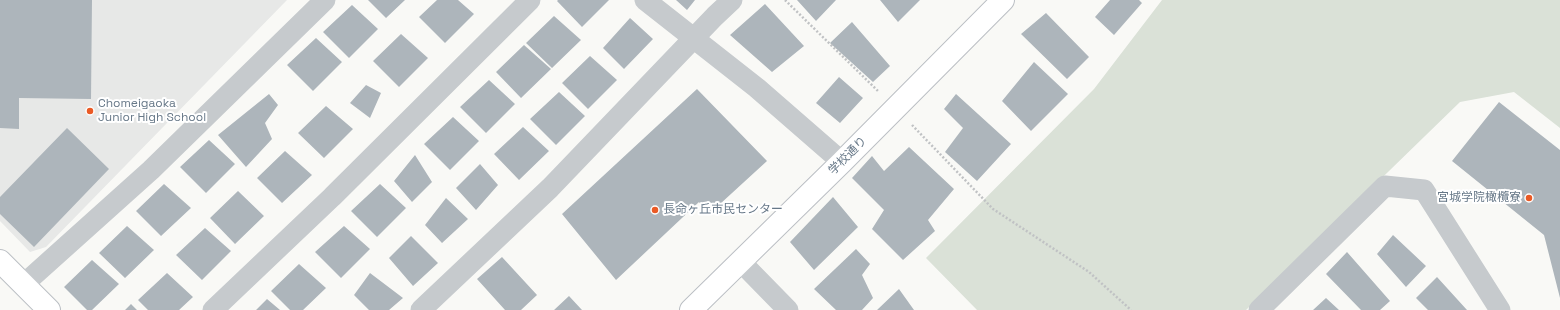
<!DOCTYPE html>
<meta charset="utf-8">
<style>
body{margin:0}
canvas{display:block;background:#f9f9f6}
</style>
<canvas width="1560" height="310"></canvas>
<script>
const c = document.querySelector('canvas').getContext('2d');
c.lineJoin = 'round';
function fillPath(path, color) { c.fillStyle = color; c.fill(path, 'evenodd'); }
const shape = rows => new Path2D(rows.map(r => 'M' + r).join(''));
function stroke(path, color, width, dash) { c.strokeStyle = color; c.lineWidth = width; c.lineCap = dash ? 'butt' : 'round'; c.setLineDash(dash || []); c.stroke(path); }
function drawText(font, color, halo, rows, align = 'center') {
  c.font = font + ' "Space Grotesk","Noto Sans JP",sans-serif'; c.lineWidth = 4; c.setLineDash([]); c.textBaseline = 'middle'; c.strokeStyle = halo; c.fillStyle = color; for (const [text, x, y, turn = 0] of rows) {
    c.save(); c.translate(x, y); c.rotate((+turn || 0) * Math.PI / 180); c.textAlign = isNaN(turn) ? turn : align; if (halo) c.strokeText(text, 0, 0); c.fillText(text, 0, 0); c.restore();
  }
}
fillPath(shape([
 [0,0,287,0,46,247,30,252,0,221]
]), '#e7e8e7');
fillPath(shape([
 [1162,0,1560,0,1560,128,1514,92,1460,102,1246,310,977,310,926,258,1094,89]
]), '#dae1d7');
fillPath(shape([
 [0,0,92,0,91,99,19,98,19,129,0,128],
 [368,0,405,0,386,18],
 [437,0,458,0,474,14,445,43,419,17],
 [558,0,609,0,582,27,557,1],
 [676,0,695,0,687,10],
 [797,0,836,0,816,21],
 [880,0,920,0,898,22],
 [1110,0,1139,0,1142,3,1114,35,1095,17],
 [765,4,804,46,772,72,730,35],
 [352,5,378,29,349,58,323,32],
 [1046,13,1089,57,1067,79,1021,34],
 [554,16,581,40,552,68,526,43],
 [630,18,653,39,624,69,603,48],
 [852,22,890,66,873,82,830,43],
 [401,34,428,58,399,87,373,61],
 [316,38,342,62,313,91,287,65],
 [524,45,551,69,521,98,496,72],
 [590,56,617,80,588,109,562,83],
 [1034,62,1068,94,1031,131,1002,101],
 [839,77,863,98,840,123,816,103],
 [489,80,515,104,486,133,460,107],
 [366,85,381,93,370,118,350,103],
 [697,89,767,161,708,215,699,202,616,280,562,214],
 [559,92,585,116,556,145,530,119],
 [269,94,278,105,265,123,272,139,246,167,218,135],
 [956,94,1011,144,977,181,945,152,963,128,944,109],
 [1499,102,1560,150,1560,298,1544,235,1452,161],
 [326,106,353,129,324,158,298,133],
 [453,117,479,141,450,170,424,144],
 [523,127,549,151,519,180,494,154],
 [67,128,109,169,34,247,0,214,0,197],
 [209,140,235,164,206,193,180,167],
 [909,147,954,189,928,220,935,231,903,260,872,229,884,210,852,178,872,156,884,171],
 [285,151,312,175,282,203,257,178],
 [415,155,432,182,412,202,394,181],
 [480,164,498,185,476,210,456,188],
 [164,184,191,208,161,236,136,211],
 [380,184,406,208,377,237,351,211],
 [238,191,264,216,235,244,210,218],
 [833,197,858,227,814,270,790,242],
 [446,198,468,219,442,243,425,225],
 [127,226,154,250,125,278,99,253],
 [344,226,370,249,341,278,315,252],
 [205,228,231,251,202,280,176,255],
 [1393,235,1426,266,1406,287,1377,254],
 [411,236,438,263,413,286,389,258],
 [856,249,870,264,862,275,873,298,862,310,836,310,814,289],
 [1347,252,1390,301,1380,310,1361,310,1326,274],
 [502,257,537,295,521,310,505,310,477,279],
 [92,260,119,284,92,310,87,310,64,287],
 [299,264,326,288,303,310,290,310,271,291],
 [167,273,193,297,179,310,148,310,138,300],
 [370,273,403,298,389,310,369,310,354,295],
 [1437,277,1467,310,1428,310,1416,298],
 [899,289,914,310,877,310],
 [569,296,582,310,554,310],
 [1326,298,1339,310,1313,310],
 [267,299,280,310,256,310],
 [131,304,137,310,125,310]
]), '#adb5bb');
const secondary = shape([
 [0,261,49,310],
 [691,310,842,162,1003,0]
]);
stroke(secondary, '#bbbfc4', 24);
stroke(shape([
 [785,0,879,92],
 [912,125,993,209,1089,272,1131,310]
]), '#c0c2c4', 2.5, [2, 2]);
stroke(shape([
 [645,0,757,88,842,162],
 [741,262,788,310],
 [24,284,151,170,325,0],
 [213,310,332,197,530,0],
 [421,310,550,188,715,16,732,0],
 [1259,310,1385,186,1424,190,1500,310]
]), '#c6cacd', 21);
stroke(secondary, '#fff', 22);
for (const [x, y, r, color] of [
 [90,111,4,"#ea5a25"],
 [1529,198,4,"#ea5a25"],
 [655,210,4,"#ea5a25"]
]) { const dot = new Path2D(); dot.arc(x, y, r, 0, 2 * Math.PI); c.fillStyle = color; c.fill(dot); stroke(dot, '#fff', 1.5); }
drawText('12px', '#677888', '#fff', [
 ["Chomeigaoka",98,104],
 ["Junior High School",98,118],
 ["宮城学院橄欖寮",1521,198,"right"],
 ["長命ヶ丘市民センター",663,210]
], 'left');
drawText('12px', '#677888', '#fff', [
 ["学校通り",848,156,-45]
]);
</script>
